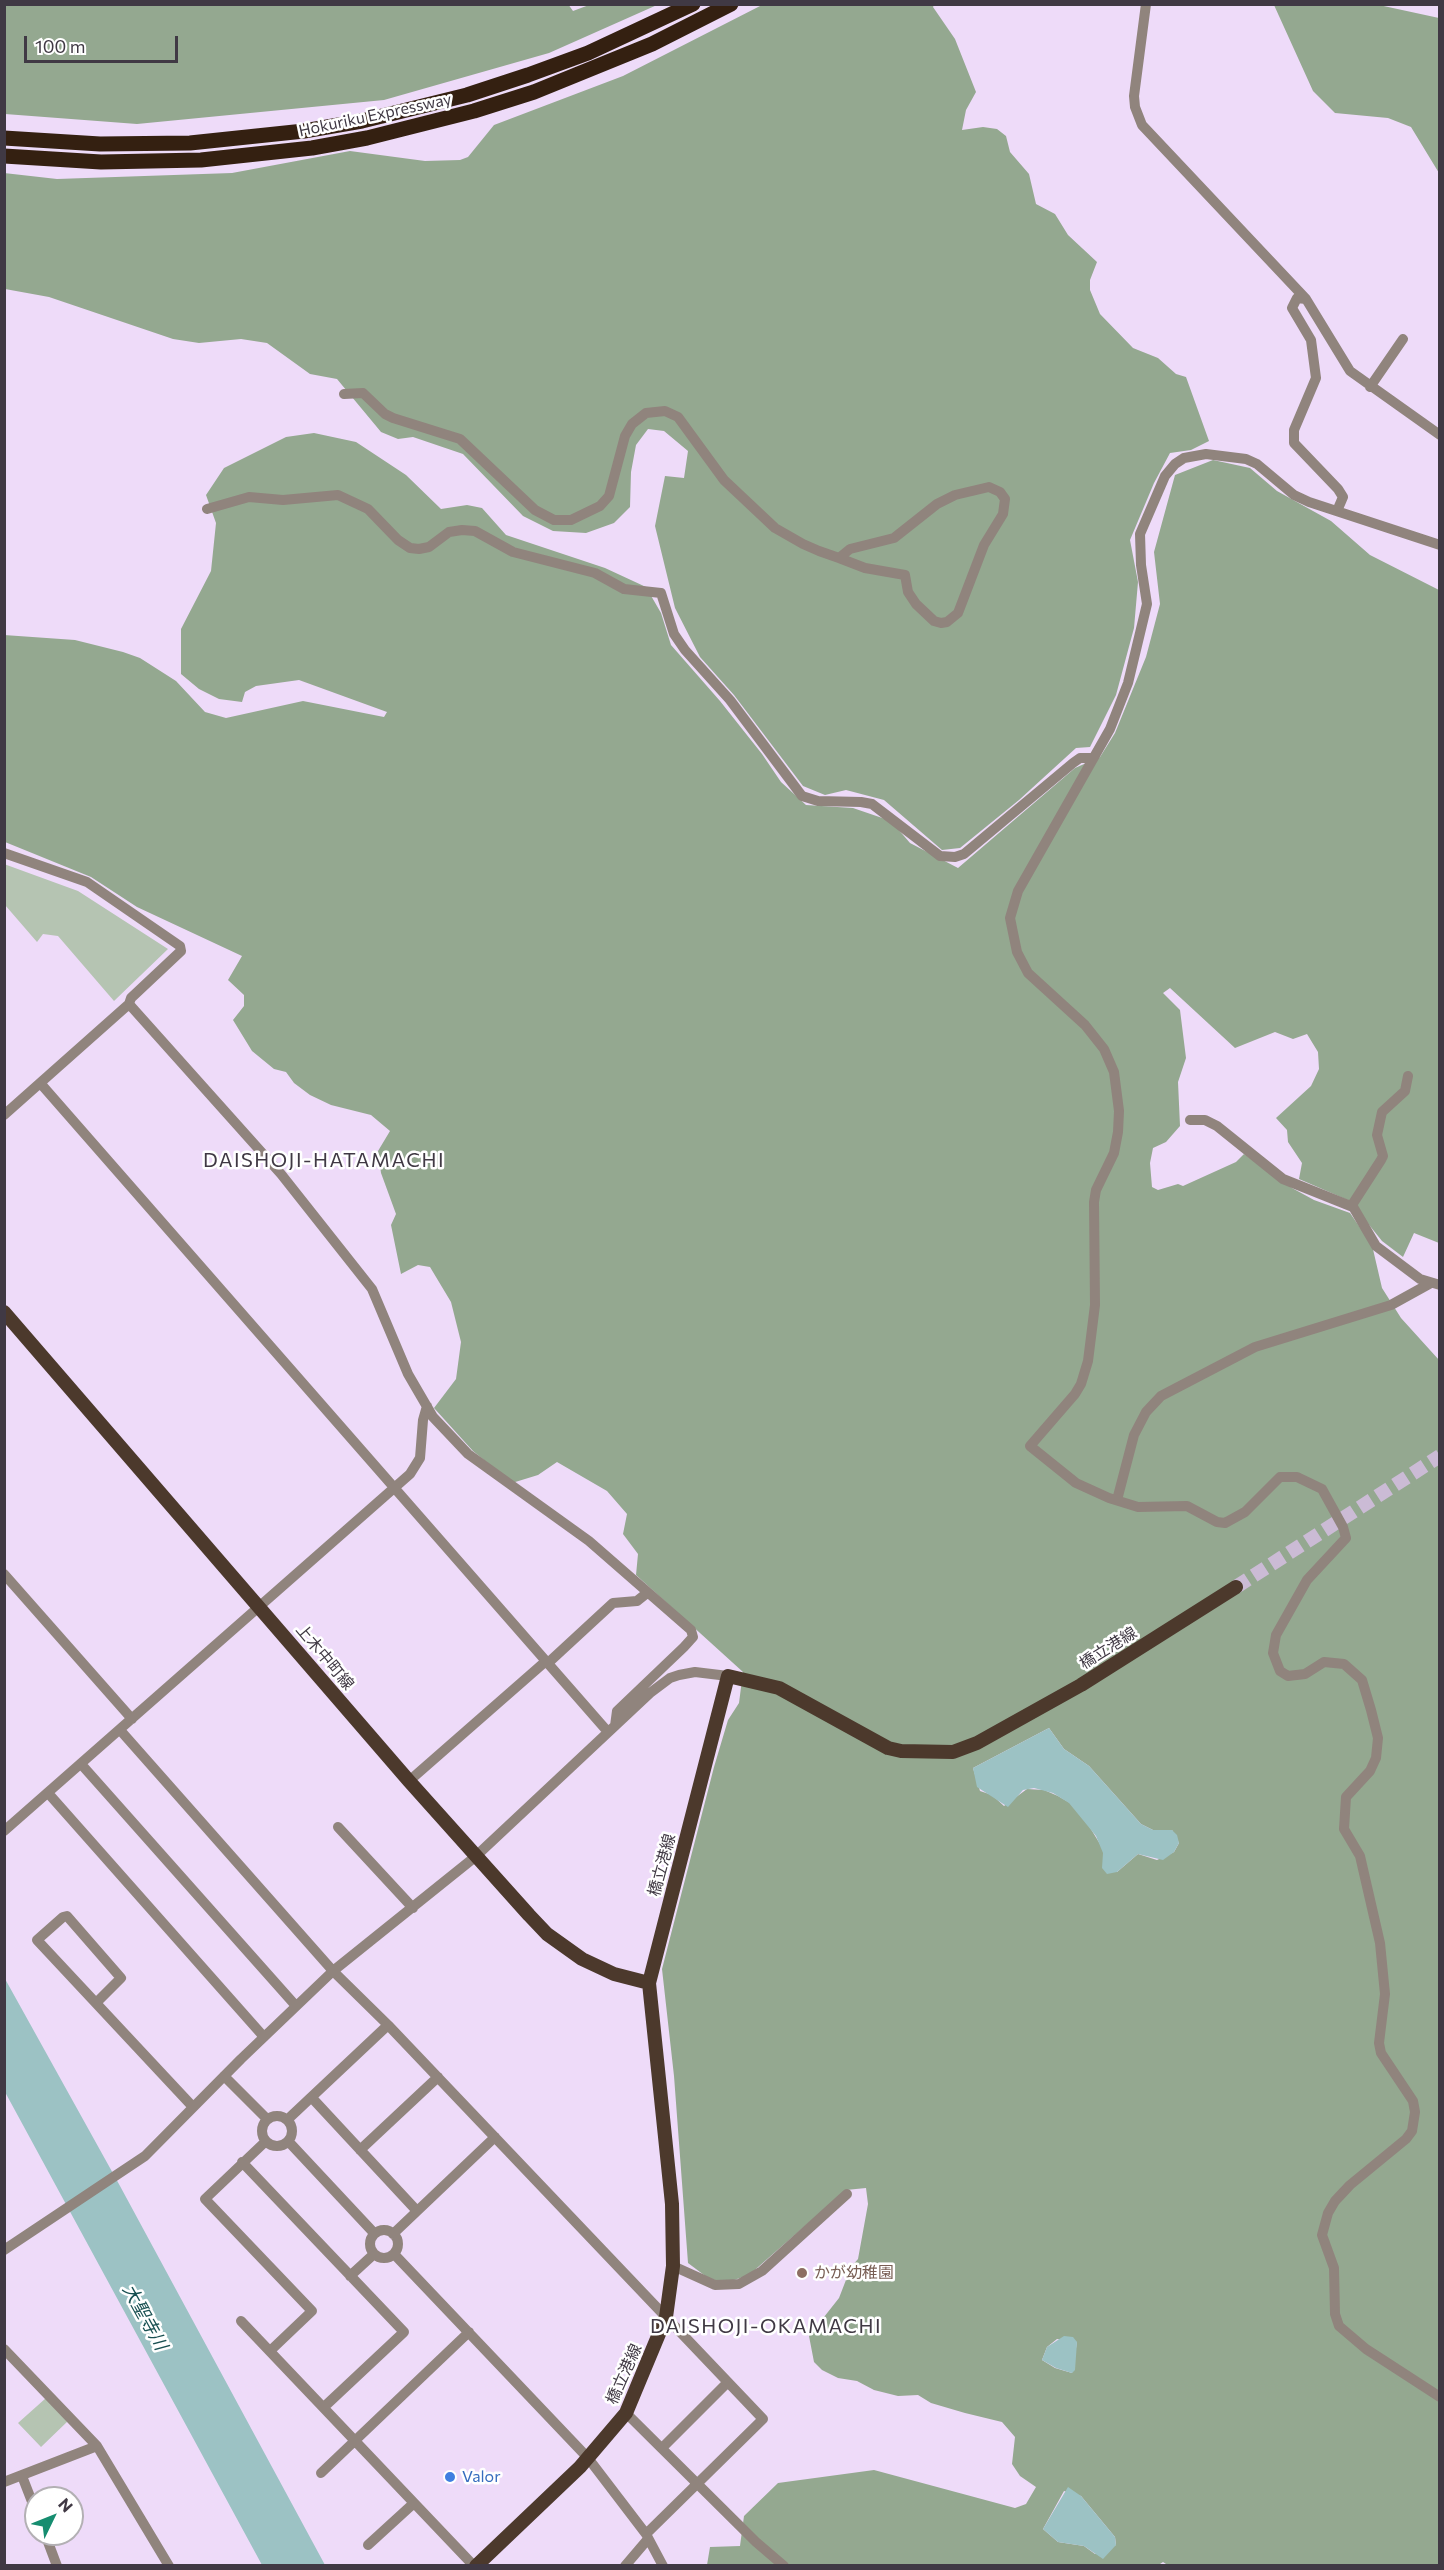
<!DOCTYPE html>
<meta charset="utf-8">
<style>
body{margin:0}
#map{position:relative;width:1444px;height:2570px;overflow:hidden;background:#eedbf9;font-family:Commissioner,sans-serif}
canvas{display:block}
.frame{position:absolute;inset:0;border:6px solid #403944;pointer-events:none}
.north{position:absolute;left:24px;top:2486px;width:60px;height:60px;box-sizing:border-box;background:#fff;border:2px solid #b3b0b4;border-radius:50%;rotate:47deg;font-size:16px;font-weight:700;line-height:24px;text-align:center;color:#403944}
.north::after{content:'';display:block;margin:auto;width:21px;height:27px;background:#168d70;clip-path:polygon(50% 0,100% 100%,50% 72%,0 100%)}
.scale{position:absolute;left:24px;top:36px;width:154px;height:27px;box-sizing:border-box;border:3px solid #403944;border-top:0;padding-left:8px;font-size:18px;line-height:21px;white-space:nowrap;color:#403944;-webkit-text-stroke:4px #fff;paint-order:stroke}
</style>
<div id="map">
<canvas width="1444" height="2570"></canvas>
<div class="frame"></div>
<div class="north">N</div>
<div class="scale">100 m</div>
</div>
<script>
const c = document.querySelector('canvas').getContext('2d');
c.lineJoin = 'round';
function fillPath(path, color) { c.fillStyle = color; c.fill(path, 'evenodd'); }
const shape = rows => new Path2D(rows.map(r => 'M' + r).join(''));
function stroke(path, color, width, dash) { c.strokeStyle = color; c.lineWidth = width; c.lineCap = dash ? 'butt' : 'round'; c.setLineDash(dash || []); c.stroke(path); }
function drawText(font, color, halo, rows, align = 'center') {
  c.font = font + ' Commissioner,"Noto Sans JP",sans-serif'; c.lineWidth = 5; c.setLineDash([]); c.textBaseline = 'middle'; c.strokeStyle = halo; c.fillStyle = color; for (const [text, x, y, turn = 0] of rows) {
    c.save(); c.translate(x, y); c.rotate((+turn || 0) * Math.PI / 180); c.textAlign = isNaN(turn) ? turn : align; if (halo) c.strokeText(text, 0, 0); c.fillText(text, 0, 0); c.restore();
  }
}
fillPath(shape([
 [4,864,78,891,168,949,114,1001,58,936,43,934,37,942,5,905],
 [46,2398,68,2421,41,2447,18,2423]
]), '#b5c4b2');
fillPath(shape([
 [568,4,573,11,589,5,657,5,549,53,384,100,137,124,5,114,4,5],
 [762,5,934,5,933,7,955,39,976,92,966,110,962,130,983,127,997,129,1006,136,1010,152,1029,174,1036,204,1055,214,1068,235,1097,262,1090,280,1090,290,1100,314,1133,348,1158,358,1176,374,1186,377,1209,441,1191,450,1170,453,1154,483,1130,540,1138,582,1134,628,1116,695,1090,747,1076,748,1019,800,960,848,942,850,884,800,846,790,825,795,803,786,734,695,700,657,675,608,655,526,665,476,684,478,688,451,664,431,648,429,636,445,631,472,630,507,614,523,586,533,553,531,523,516,463,454,413,437,398,439,381,432,337,379,310,374,267,343,241,339,199,343,173,339,49,297,5,289,4,173,57,179,232,173,350,151,425,161,460,160,468,157,494,125,623,76],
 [1274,5,1379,5,1439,18,1439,173,1411,127,1388,118,1335,113,1313,91],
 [314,433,356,442,406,475,441,509,467,505,482,508,506,535,605,568,646,587,661,613,671,645,720,701,762,754,781,782,806,805,853,808,891,821,910,843,958,868,1075,768,1100,757,1115,733,1146,657,1160,604,1154,552,1175,475,1213,460,1250,468,1277,491,1331,521,1370,555,1439,590,1439,1243,1414,1233,1403,1257,1382,1241,1350,1201,1299,1179,1302,1163,1288,1142,1287,1130,1276,1118,1311,1086,1319,1069,1318,1052,1307,1034,1293,1039,1275,1032,1235,1048,1170,988,1163,993,1180,1010,1186,1058,1178,1082,1180,1126,1166,1142,1153,1148,1150,1163,1152,1187,1158,1190,1178,1184,1183,1186,1236,1162,1244,1154,1292,1188,1314,1200,1350,1213,1372,1245,1382,1288,1401,1318,1439,1360,1439,2565,1169,2566,1163,2562,1157,2566,707,2565,710,2547,740,2546,744,2516,778,2483,874,2470,1015,2508,1026,2504,1036,2487,1020,2476,1012,2464,1015,2437,1002,2422,965,2413,931,2403,918,2395,898,2396,874,2390,857,2381,838,2378,822,2370,814,2362,809,2336,839,2298,851,2267,858,2259,868,2204,866,2188,846,2190,749,2275,725,2283,708,2278,688,2263,674,2076,662,1969,714,1767,728,1720,739,1703,743,1672,636,1575,638,1554,623,1534,627,1514,607,1491,557,1462,538,1475,512,1483,473,1451,434,1408,456,1379,461,1342,451,1302,430,1267,418,1265,401,1274,391,1225,396,1214,381,1173,378,1151,390,1131,371,1115,331,1105,310,1095,294,1083,286,1072,274,1069,252,1051,233,1020,244,1006,244,995,228,980,242,956,137,907,91,877,5,842,4,635,75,640,123,652,140,658,176,681,205,712,226,718,303,701,384,717,387,712,299,680,256,686,245,692,242,702,219,699,199,689,181,674,181,629,211,571,216,523,206,495,224,468,286,437],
 [1049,1728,1064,1749,1089,1766,1141,1824,1153,1830,1172,1830,1179,1843,1174,1852,1157,1860,1138,1854,1117,1872,1086,1821,1070,1803,1058,1796,1044,1790,1027,1789,1004,1806,992,1795,980,1791,973,1768],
 [1057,2339,1077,2342,1072,2373,1055,2368,1042,2360,1047,2347],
 [1064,2491,1081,2496,1115,2537,1116,2545,1095,2554,1084,2546,1058,2542,1043,2529]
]), '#94a890');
fillPath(shape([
 [1049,1728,1064,1749,1089,1766,1141,1824,1153,1830,1172,1830,1177,1835,1179,1843,1174,1852,1163,1860,1138,1854,1117,1872,1107,1874,1102,1868,1103,1853,1096,1836,1069,1803,1053,1793,1034,1788,1023,1790,1008,1807,977,1787,973,1768],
 [4,1977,120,2186,325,2565,262,2565,5,2092],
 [1064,2336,1073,2337,1077,2342,1075,2370,1072,2373,1056,2368,1042,2360,1047,2347],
 [1068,2487,1081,2496,1115,2537,1116,2545,1103,2559,1084,2546,1058,2542,1043,2529]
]), '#9cc2c4');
stroke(shape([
 [1236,1587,1440,1456]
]), '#cbbbd5', 14, [14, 7]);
stroke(shape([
 [1146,4,1134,96,1135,107,1142,125,1306,299,1350,371,1440,435],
 [1306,299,1297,298,1292,308,1311,340,1316,378,1294,430,1294,443,1338,489,1343,497,1337,511],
 [1370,387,1403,339],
 [344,394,363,393,385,414,393,418,460,439,535,510,554,520,571,520,600,506,609,496,625,436,632,424,646,413,665,411,678,417,724,480,775,528,803,544,819,551,839,558,865,568,905,575,908,592,916,604,934,621,941,623,947,622,958,613,984,545,1003,514,1005,499,1000,492,989,487,955,495,937,504,894,538,850,549,839,558],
 [207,509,249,497,283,500,338,495,368,509,398,540,410,548,419,549,429,547,449,532,462,530,475,531,513,552,595,573,624,589,661,593,674,634,685,650,730,700,802,796,818,801,861,802,872,804,940,856,955,857,964,854,1073,763,1080,758,1093,758],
 [1440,545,1309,502,1294,495,1257,464,1246,459,1206,454,1184,458,1175,464,1165,476,1140,534,1141,565,1147,604,1128,683,1110,729,1018,891,1010,918,1017,952,1028,973,1085,1025,1104,1049,1114,1072,1119,1111,1118,1132,1114,1153,1096,1190,1094,1202,1095,1305,1088,1361,1081,1384,1075,1394,1030,1446,1076,1483,1109,1498,1138,1507,1187,1506,1217,1522,1225,1523,1245,1512,1280,1477,1297,1477,1322,1489,1343,1527,1346,1538,1307,1580,1276,1635,1273,1653,1280,1671,1288,1676,1305,1674,1324,1662,1344,1664,1362,1680,1371,1710,1378,1738,1376,1758,1370,1771,1346,1797,1344,1829,1360,1856,1380,1943,1385,1994,1379,2043,1381,2053,1413,2101,1415,2112,1412,2131,1406,2139,1350,2185,1335,2201,1328,2213,1322,2235,1334,2268,1335,2314,1339,2326,1366,2349,1440,2397],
 [4,853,87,882,180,946,181,951,131,998,129,1004,4,1115],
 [129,1004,281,1174,372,1289,408,1374,433,1417,468,1454,589,1541,691,1630,693,1637,684,1647,617,1711,615,1726],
 [1408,1076,1405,1091,1382,1112,1377,1135,1383,1156,1381,1160,1352,1205,1376,1246,1420,1279,1440,1285],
 [41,1084,608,1732],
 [1190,1120,1205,1120,1217,1126,1283,1179,1353,1207],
 [1117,1500,1134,1435,1146,1412,1161,1396,1255,1347,1391,1305,1429,1284],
 [4,1574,132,1719],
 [548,1663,613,1603,637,1601,647,1593],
 [120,1730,333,1971,388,2025,763,2419,646,2534],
 [81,1764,296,2006],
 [409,1781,546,1661],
 [48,1793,264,2037],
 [338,1827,413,1908],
 [4,1831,410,1474,420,1458,423,1420,427,1406],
 [96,2003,121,1978,67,1916,63,1917,37,1940,193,2107],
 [224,2076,267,2119],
 [313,2099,417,2211],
 '262 2131a15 15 0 1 1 30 0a15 15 0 1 1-30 0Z',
 [287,2120,388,2025],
 [266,2141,205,2199,312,2311,270,2351],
 [288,2141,374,2233],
 [360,2150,438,2077],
 [242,2162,404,2332,324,2407],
 '370 2244a14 14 0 1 1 28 0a14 14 0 1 1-28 0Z',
 [393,2234,495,2137],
 [4,2250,145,2156,241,2059,333,1971,475,1857,650,1693,670,1678,679,1675,695,1672,728,1676],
 [394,2254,588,2458,646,2534,663,2566],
 [673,2266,715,2285,739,2284,762,2271,847,2194],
 [350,2276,374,2254],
 [241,2321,474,2566],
 [4,2349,97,2446,169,2566],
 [626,2413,756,2542,784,2566],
 [662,2448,727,2383],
 [321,2473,469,2332],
 [22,2476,36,2512],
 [4,2482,97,2446],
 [45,2534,57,2566],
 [368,2545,414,2503],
 [625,2566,648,2539]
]), '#90847d', 10);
stroke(shape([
 [4,1312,409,1781,529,1915,547,1934,582,1959,614,1974,649,1983],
 [476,2566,580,2467,626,2413,666,2317,673,2266,672,2204,649,1983,728,1676,779,1688,888,1748,901,1751,953,1752,977,1743,1081,1685,1236,1587]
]), '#4c392c', 14);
stroke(shape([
 [4,138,100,144,190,143,304,131,362,121,467,95,528,75,588,53,693,4],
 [4,156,101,162,201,160,312,148,367,138,474,111,534,92,652,44,731,4]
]), '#342011', 15);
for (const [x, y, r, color] of [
 [802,2273,6,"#8d6e63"],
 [450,2477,6,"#3f7fe0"]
]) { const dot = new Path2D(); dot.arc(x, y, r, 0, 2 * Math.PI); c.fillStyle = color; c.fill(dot); stroke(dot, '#fff', 2); }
drawText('16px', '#403944', '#fff', [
 ["Hokuriku Expressway",375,115,-12],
 ["橋立港線",1108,1648,-32],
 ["上木中町線",325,1657,50],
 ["橋立港線",662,1865,-75],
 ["橋立港線",624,2374,-66]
]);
drawText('16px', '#785e54', '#fff', [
 ["かが幼稚園",814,2273]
], 'left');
drawText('16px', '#366cbe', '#fff', [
 ["Valor",462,2477]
], 'left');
drawText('italic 18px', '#195052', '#fff', [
 ["大聖寺川",145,2317,61]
]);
c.letterSpacing = '1.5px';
drawText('20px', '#403944', '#fff', [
 ["DAISHOJI-HATAMACHI",324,1160],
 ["DAISHOJI-OKAMACHI",766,2326]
]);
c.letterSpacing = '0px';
</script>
